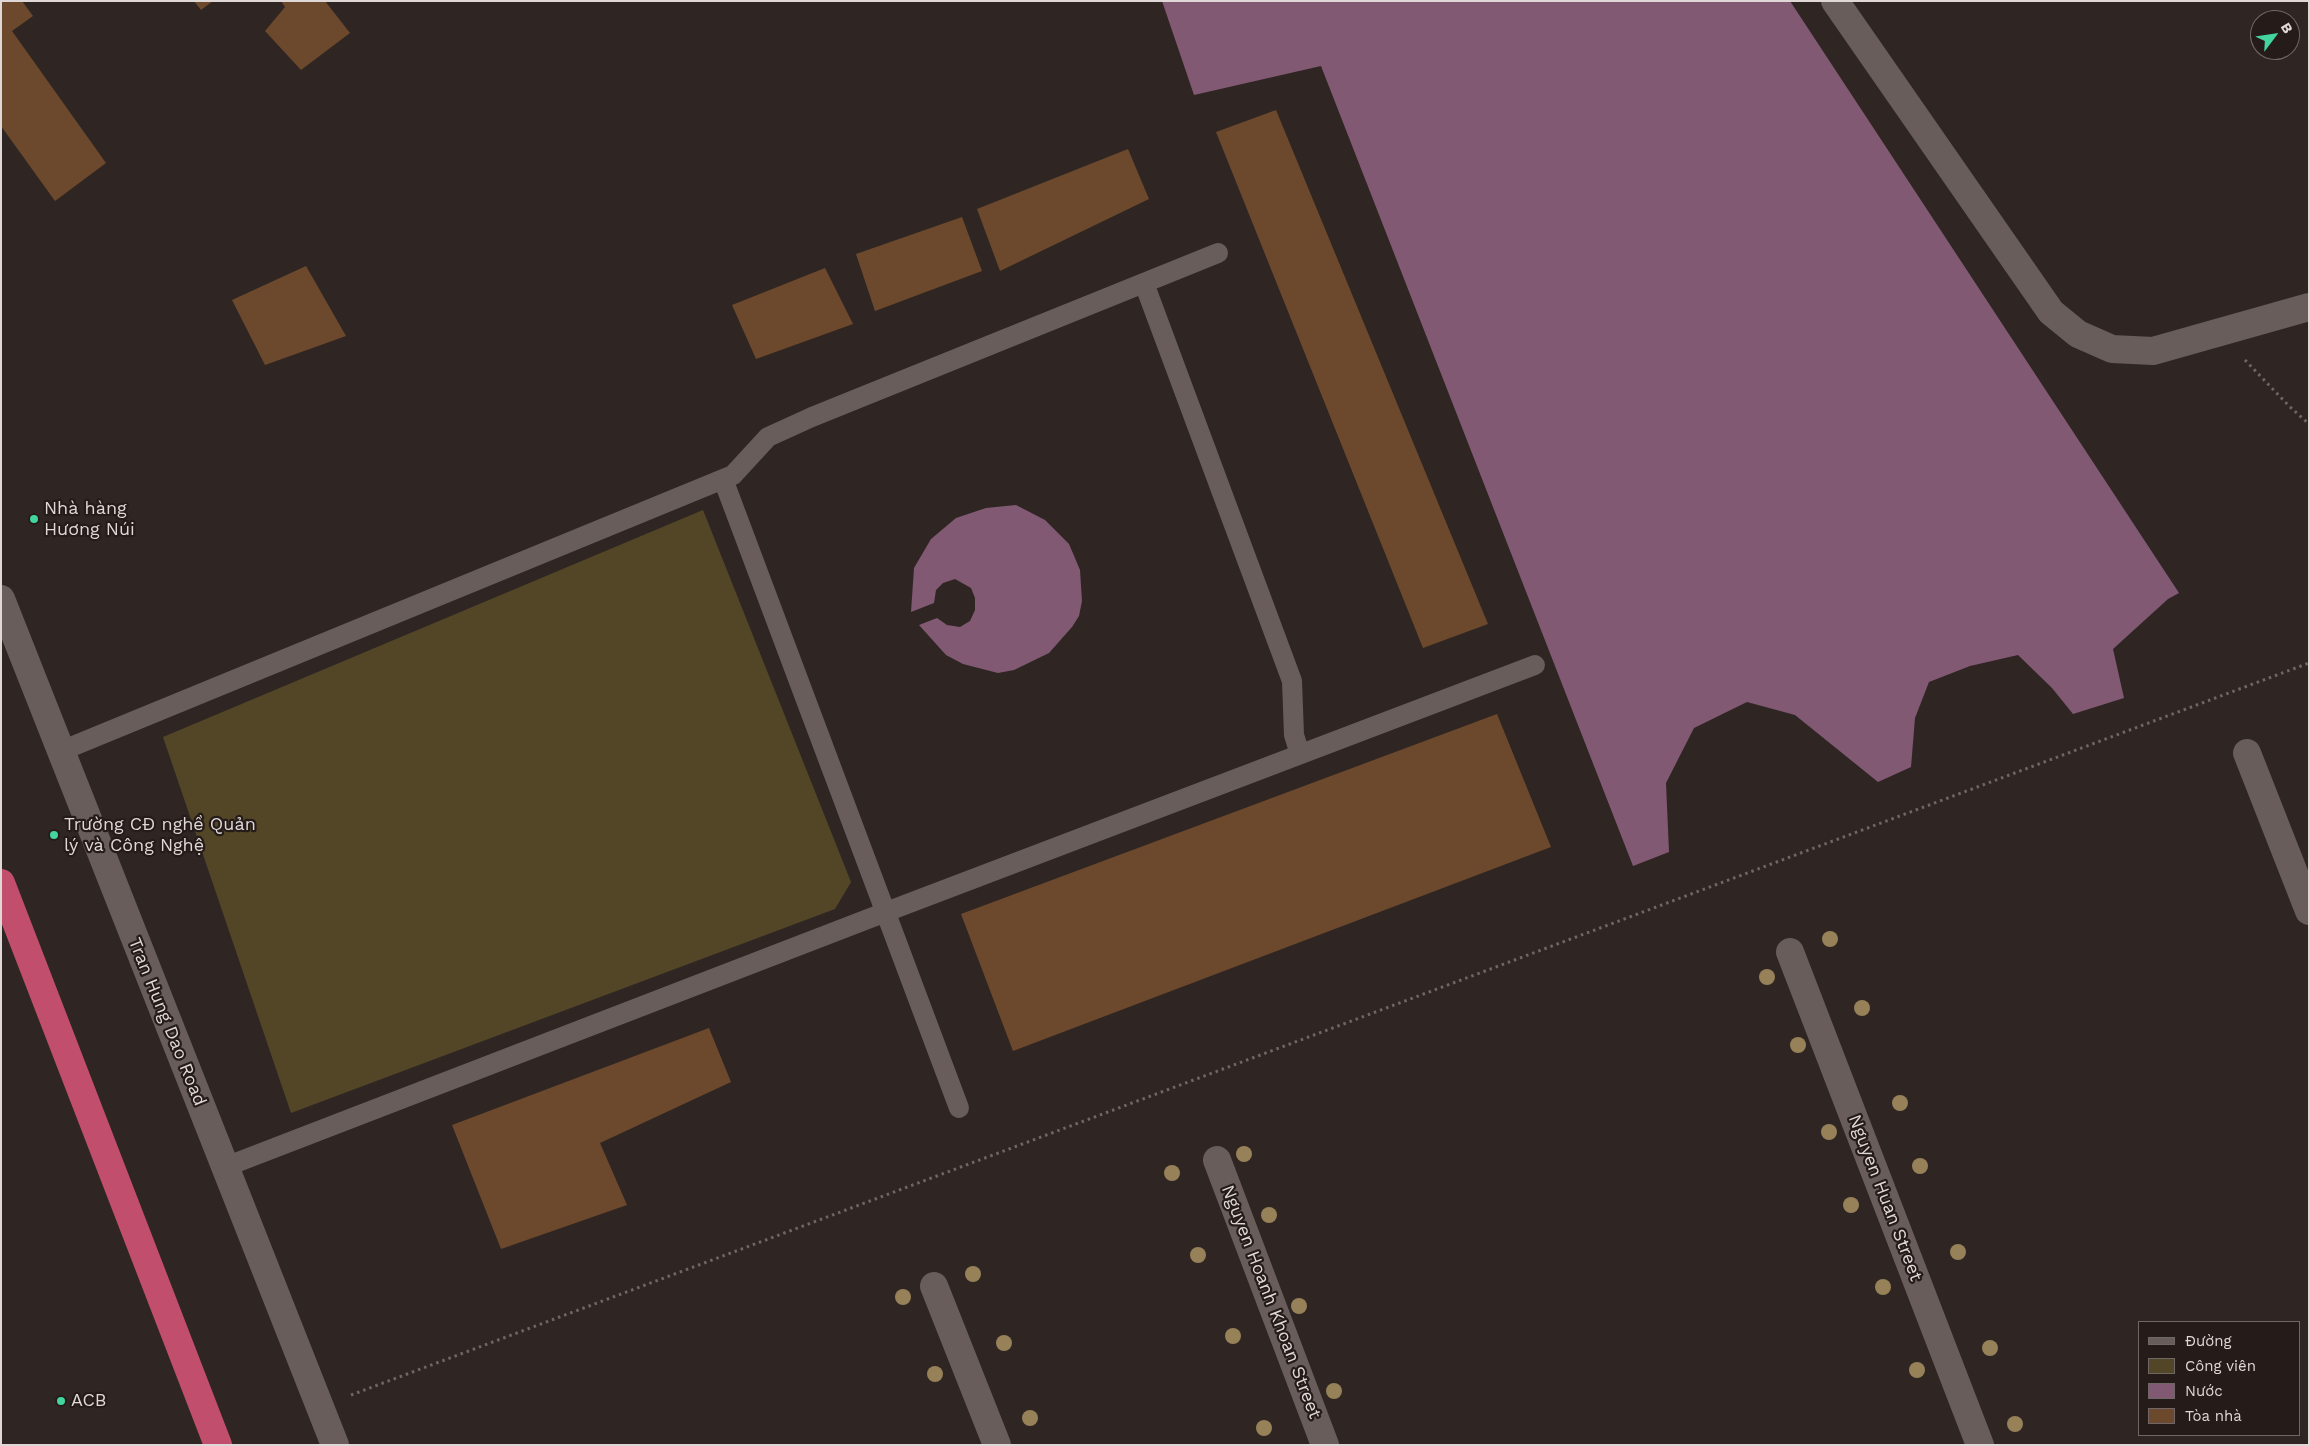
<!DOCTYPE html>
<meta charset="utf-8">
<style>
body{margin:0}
#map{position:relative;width:2310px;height:1446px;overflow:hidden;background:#2f2623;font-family:"Work Sans",sans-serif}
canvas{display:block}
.frame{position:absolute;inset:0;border:2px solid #dfd8d7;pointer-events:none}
.legend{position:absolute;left:2138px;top:1321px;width:162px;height:115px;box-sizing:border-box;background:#251c1a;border:1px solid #6f6766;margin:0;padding:6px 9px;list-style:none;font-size:15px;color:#dfd8d7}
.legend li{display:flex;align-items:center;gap:10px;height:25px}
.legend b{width:25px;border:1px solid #6f6766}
.north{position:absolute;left:2250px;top:10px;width:50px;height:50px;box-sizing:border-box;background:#251c1a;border:1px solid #6f6766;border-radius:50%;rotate:59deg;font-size:14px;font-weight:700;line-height:20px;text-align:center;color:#dfd8d7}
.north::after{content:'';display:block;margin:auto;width:18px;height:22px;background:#43d4a0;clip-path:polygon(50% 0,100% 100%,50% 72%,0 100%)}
</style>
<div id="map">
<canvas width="2310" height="1446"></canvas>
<div class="frame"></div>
<ul class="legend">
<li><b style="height:6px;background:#685d5a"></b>Đường</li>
<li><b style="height:14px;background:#534627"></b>Công viên</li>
<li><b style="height:14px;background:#825973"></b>Nước</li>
<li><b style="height:14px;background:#6c492c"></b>Tòa nhà</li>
</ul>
<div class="north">B</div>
</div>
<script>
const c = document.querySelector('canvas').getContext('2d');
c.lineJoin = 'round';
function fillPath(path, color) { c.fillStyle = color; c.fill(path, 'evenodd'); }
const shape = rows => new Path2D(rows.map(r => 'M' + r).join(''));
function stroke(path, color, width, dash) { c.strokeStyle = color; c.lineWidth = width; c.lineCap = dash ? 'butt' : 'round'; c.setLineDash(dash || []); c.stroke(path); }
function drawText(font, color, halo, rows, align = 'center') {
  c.font = font + ' "Work Sans",sans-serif'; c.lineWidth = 4.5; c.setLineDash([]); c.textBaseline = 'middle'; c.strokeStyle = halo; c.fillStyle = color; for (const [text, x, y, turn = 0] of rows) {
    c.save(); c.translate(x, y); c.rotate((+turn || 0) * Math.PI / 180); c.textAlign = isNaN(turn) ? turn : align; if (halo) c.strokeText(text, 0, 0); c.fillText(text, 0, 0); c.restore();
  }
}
fillPath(shape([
 [703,510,851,882,835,909,291,1113,163,737]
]), '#534627');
fillPath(shape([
 [1162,1,1790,1,2179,593,2168,599,2113,649,2124,698,2073,714,2052,688,2018,655,1970,666,1929,682,1915,718,1911,767,1878,782,1795,715,1747,702,1694,728,1666,783,1669,852,1633,866,1321,66,1194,95],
 [1016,505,1045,520,1069,544,1080,570,1082,601,1079,616,1072,627,1049,653,1014,670,998,673,963,664,946,655,919,625,937,618,947,625,960,627,970,621,975,610,975,598,971,588,955,579,943,583,936,590,934,603,911,612,914,568,931,539,956,518,986,508]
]), '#825973');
fillPath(shape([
 [1,1,22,1,33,16,12,31,106,163,55,201,1,126],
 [194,1,213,1,201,10],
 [281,1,325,1,350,33,301,70,265,31,285,7],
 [1276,110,1488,624,1423,648,1216,132],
 [1128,149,1149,199,1000,271,977,209],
 [962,217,982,271,875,311,856,254],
 [306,266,346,336,265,365,232,300],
 [825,268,853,324,756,359,732,305],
 [1497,714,1551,847,1013,1051,961,914],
 [709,1028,731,1082,600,1143,627,1205,501,1249,452,1125]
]), '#6c492c');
stroke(shape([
 [2245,360,2289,406,2309,424],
 [351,1395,2309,663]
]), '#706765', 3, [2.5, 4]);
stroke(shape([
 [1144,283,1292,681,1294,735,1300,754],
 [723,479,959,1108],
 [61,751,733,475,768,437,812,417,1218,253],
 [225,1167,886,912,1535,665]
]), '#685d5a', 20);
stroke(shape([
 [1835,1,2051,312,2078,334,2112,349,2153,351,2309,307],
 [2247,753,2309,911],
 [1790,952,1980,1445],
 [1217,1160,1325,1445],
 [934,1286,997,1445]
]), '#685d5a', 28);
stroke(shape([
 [1,599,335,1445]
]), '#685d5a', 28);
stroke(shape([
 [1,883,218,1445]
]), '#c14e6c', 28);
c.fillStyle = '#968159';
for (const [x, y] of [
 [1830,939],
 [1767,977],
 [1862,1008],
 [1798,1045],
 [1900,1103],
 [1829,1132],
 [1244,1154],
 [1920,1166],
 [1172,1173],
 [1851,1205],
 [1269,1215],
 [1958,1252],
 [1198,1255],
 [973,1274],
 [1883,1287],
 [903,1297],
 [1299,1306],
 [1233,1336],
 [1004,1343],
 [1990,1348],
 [1917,1370],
 [935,1374],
 [1334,1391],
 [1030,1418],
 [2015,1424],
 [1264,1428]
]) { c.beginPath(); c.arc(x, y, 8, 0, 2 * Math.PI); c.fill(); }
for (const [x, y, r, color] of [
 [34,519,5,"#43d4a0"],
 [54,835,5,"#43d4a0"],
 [61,1401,5,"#43d4a0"]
]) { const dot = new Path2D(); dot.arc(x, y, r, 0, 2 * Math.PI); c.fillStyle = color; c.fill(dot); stroke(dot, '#251c1a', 2); }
drawText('18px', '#dfd8d7', '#251c1a', [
 ["Nhà hàng",44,509],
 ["Hương Núi",44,530],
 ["Trường CĐ nghề Quản",64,825],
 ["lý và Công Nghệ",64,846],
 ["ACB",71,1401]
], 'left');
drawText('18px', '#dfd8d7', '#251c1a', [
 ["Tran Hung Dao Road",167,1022,68],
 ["Nguyen Huan Street",1885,1198,69],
 ["Nguyen Hoanh Khoan Street",1271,1302,69]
]);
</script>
